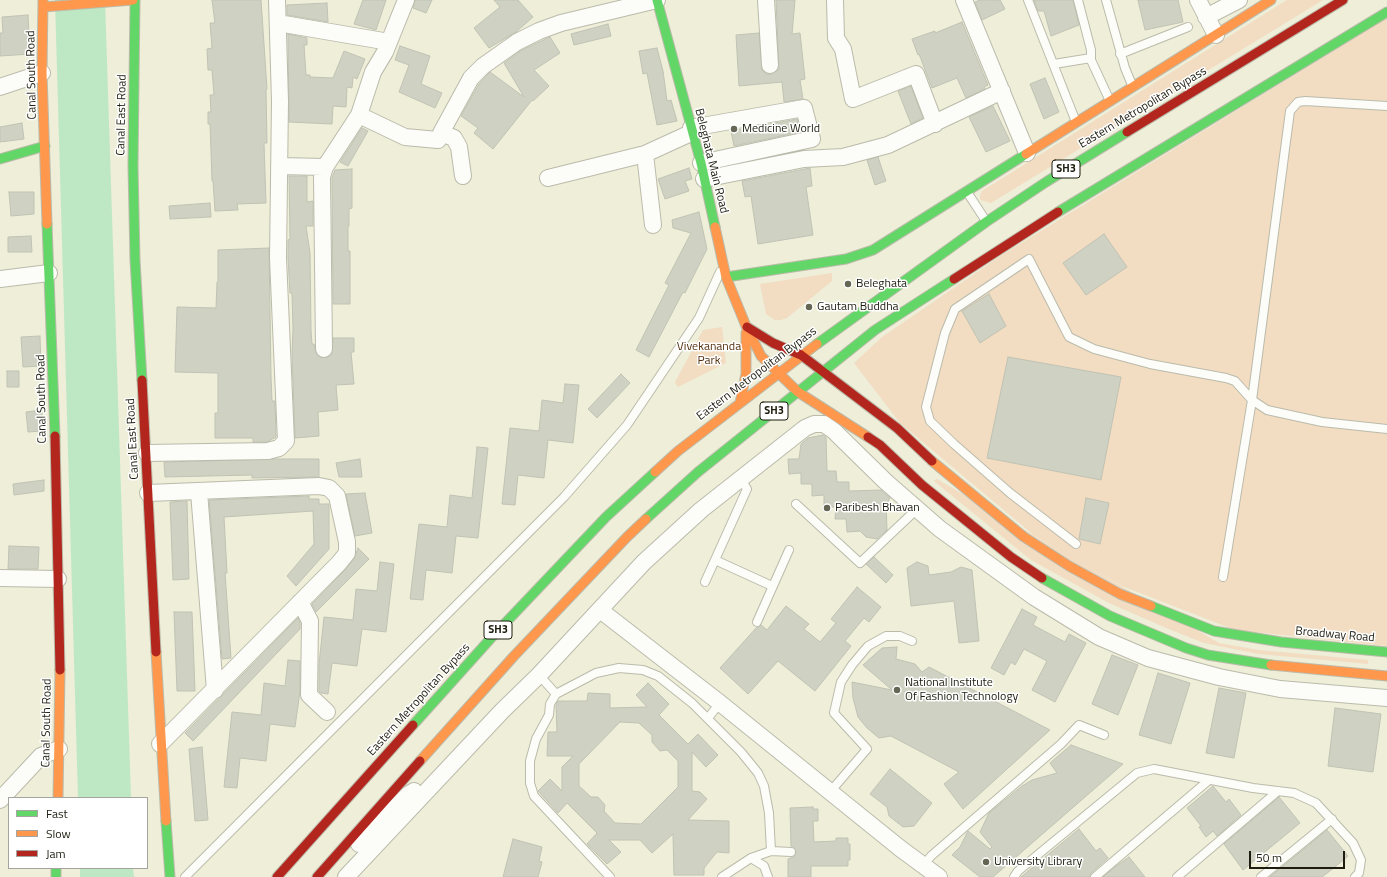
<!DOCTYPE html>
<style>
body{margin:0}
#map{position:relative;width:1387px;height:877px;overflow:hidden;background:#eeeed9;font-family:"Titillium Web",sans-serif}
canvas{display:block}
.legend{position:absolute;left:8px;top:797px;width:140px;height:72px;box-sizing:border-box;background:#fff;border:1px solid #a5a49f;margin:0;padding:5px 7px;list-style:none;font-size:12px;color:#1d1c0e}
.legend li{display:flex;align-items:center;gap:8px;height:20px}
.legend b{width:20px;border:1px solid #a5a49f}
.scale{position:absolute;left:1249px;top:851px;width:96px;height:18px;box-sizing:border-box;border:2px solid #1d1c0e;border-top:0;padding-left:5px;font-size:12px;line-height:14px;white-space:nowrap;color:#1d1c0e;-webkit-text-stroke:3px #fff;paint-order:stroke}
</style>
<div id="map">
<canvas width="1387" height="877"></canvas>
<ul class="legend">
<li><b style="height:5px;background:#63d668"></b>Fast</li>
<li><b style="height:5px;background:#ff974d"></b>Slow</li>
<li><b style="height:5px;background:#b3261e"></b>Jam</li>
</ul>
<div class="scale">50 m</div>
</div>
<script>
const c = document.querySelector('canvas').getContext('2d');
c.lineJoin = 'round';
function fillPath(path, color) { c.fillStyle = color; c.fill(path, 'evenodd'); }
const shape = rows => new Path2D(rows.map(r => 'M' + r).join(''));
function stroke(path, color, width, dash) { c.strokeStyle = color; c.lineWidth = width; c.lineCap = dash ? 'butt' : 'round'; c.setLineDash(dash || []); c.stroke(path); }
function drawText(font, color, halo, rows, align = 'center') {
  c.font = font + ' "Titillium Web",sans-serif'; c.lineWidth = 3; c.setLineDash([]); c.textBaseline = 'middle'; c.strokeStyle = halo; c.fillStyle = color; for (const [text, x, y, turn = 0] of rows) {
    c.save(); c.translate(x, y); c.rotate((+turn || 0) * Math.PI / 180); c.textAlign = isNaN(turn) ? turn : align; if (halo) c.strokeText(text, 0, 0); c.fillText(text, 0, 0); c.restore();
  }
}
fillPath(shape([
 [1287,0,1323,0,991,203,980,200,980,196,982,191],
 [1387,18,1387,646,1235,630,1122,586,1036,537,900,423,854,363,882,337,1002,255],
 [832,273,832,281,787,318,781,320,775,320,766,314,760,284],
 [722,327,726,363,678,387,675,382,703,330],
 [937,479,1219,643,1259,650,1368,660,1368,664,1258,654,1204,643,1171,630,1109,603,1031,560,935,482,934,480]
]), '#f2dcc2');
fillPath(shape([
 [55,0,105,0,131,798,78,798],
 [80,868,133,868,134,877,80,877]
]), '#bee8c4');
const building = shape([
 [212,0,261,0,267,89,266,90,267,143,264,143,266,203,237,204,238,210,215,211,213,181,212,181,210,124,208,124,208,112,211,112,210,95,214,95,212,70,208,70,207,49,212,48,210,23,215,23,212,0],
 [363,0,386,0,376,30,354,24,363,0],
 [415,0,432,0,426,13,413,8,415,0],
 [494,0,518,0,533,17,516,32,489,48,474,28,500,7,494,0],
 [776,0,795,0,792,34,800,33,805,79,800,80,803,99,784,102,782,82,739,86,736,35,759,33,762,70,766,74,771,74,779,69,776,0],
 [980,0,1000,0,1005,9,982,20,975,2,980,0],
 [1034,0,1073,0,1079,25,1051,36,1044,11,1038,11,1034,0],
 [1138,0,1178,0,1183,22,1145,30,1138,0],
 [327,3,328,22,287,15,287,5,327,3],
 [28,15,30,54,0,56,0,33,3,33,2,17,28,15],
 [962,22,988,85,984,87,985,89,966,98,957,78,932,88,919,54,918,55,912,39,935,31,935,33,962,22],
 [608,24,611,36,574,45,571,34,608,24],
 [288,34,307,38,307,45,304,45,306,75,310,75,310,77,333,78,344,51,365,59,357,79,353,77,352,88,347,87,346,107,333,106,332,124,289,122,288,34],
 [550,37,560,53,534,70,549,86,533,101,532,100,493,149,474,133,478,128,461,116,479,84,490,72,524,97,504,63,522,50,550,37],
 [400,46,430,56,421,84,442,93,435,108,399,92,409,65,395,60,400,46],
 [657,48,663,71,667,101,671,100,677,121,657,125,647,73,643,74,639,51,657,48],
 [1045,78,1059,112,1044,119,1030,84,1045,78],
 [911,86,923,118,911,124,898,91,911,86],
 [993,106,1010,141,986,152,969,117,993,106],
 [797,119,800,132,734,146,731,131,797,119],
 [22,123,24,139,0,142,0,127,22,123],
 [362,128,368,131,348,166,340,162,362,128],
 [878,157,886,181,875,185,867,160,878,157],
 [689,168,692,179,685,181,689,191,665,199,658,179,689,168],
 [810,168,812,186,806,187,813,235,758,244,751,196,745,197,742,181,810,168],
 [352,169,352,208,349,209,349,226,348,226,348,251,350,251,350,304,333,304,332,178,335,170,352,169],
 [289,176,307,176,307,202,313,201,313,226,306,226,310,253,311,330,312,344,314,344,316,353,320,357,328,357,332,353,333,338,354,338,354,352,351,352,354,384,336,385,338,410,318,412,319,436,295,438,292,354,293,329,292,293,290,293,288,258,288,240,290,239,289,176],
 [9,192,34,192,34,214,11,216,9,192],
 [210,203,211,217,170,219,169,206,210,203],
 [699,212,707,249,685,293,683,292,649,357,636,350,669,285,665,283,691,233,673,228,672,220,699,212],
 [1104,234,1127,267,1086,295,1063,263,1104,234],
 [31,236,32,252,8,252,8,237,31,236],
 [269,248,271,377,272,401,275,401,276,437,267,442,253,442,253,438,215,438,215,413,218,413,218,373,175,372,177,307,216,308,217,282,218,281,218,250,269,248],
 [989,294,1006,326,980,343,962,311,989,294],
 [40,336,41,366,23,367,21,337,40,336],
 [1008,357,1121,377,1101,480,987,458,1008,357],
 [7,371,19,371,19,387,7,387,7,371],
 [621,374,630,383,597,418,588,409,621,374],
 [565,384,579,385,573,443,548,440,544,478,518,475,515,505,502,504,510,428,539,431,542,400,563,403,565,384],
 [42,410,42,431,28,432,26,412,42,410],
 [823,435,826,437,827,471,836,471,837,482,849,482,849,491,881,490,890,498,886,505,887,530,877,539,866,537,860,531,847,532,846,519,835,519,836,507,824,507,824,495,812,496,812,484,801,484,801,473,789,474,788,459,799,459,801,444,808,438,823,435],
 [477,447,488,448,478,538,456,536,452,573,426,570,423,600,410,599,419,524,447,527,450,495,472,498,477,447],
 [274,459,319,459,319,477,252,478,252,475,165,477,164,462,274,459],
 [360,459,362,477,339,477,336,463,360,459],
 [44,480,44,491,14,495,13,484,44,480],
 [365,493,372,533,355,536,346,494,365,493],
 [309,496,309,499,319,499,319,504,329,504,329,549,296,586,287,576,314,544,313,511,224,517,227,573,225,573,231,658,222,659,209,500,309,496],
 [1086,498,1109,503,1100,544,1079,539,1086,498],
 [187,501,189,579,173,580,170,502,187,501],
 [9,546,39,547,38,569,8,569,9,546],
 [358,548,369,559,316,612,312,604,346,569,354,559,358,548],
 [874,557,893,575,886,583,866,564,874,557],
 [380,562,394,564,386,632,362,629,357,666,332,663,328,694,321,693,319,691,319,664,324,617,353,620,356,589,377,591,380,562],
 [917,562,928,566,929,575,951,572,961,567,972,570,979,641,959,643,954,601,911,606,907,568,917,562],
 [857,587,881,607,869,622,864,618,845,641,851,646,815,691,778,661,748,694,720,668,757,627,761,625,767,630,786,606,809,624,804,629,820,642,836,623,831,619,857,587],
 [1022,609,1037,617,1033,625,1065,642,1069,634,1086,643,1055,702,1032,690,1047,661,1024,649,1015,665,1011,662,1004,675,991,668,1022,609],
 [174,612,192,612,195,691,177,691,174,612],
 [298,618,300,623,300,629,193,741,185,733,298,618],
 [897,647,896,659,915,664,922,672,929,667,1050,730,963,809,944,784,959,772,891,736,879,738,867,728,858,717,853,698,852,682,892,690,863,665,882,648,897,647],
 [1112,655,1138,665,1118,715,1092,704,1112,655],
 [288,660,300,661,300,691,295,727,270,724,266,761,240,758,237,788,224,787,232,712,261,715,264,683,285,686,288,660],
 [1158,673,1190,683,1171,744,1139,735,1158,673],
 [648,683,669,704,659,715,688,744,698,734,718,755,706,767,692,752,692,791,700,792,707,799,688,820,729,821,729,853,717,852,704,868,704,875,674,875,673,834,652,853,640,840,609,840,621,852,607,864,587,844,597,833,567,803,558,813,538,791,550,779,562,791,562,767,573,756,547,756,548,732,557,732,556,705,558,701,587,701,588,693,610,694,610,708,647,707,636,695,648,683],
 [620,722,639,723,652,735,652,742,660,751,667,750,678,761,678,787,641,824,615,823,604,811,605,805,598,797,591,797,579,786,579,764,620,722],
 [1219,688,1246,693,1234,758,1206,753,1219,688],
 [1335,708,1381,714,1373,772,1328,766,1335,708],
 [1071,745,1123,764,993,877,980,877,952,855,960,847,968,831,990,849,992,847,980,832,989,813,1022,786,1032,780,1057,773,1050,763,1071,745],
 [202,747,208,820,195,821,189,749,202,747],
 [890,769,932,803,914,826,903,827,889,816,887,807,870,794,890,769],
 [1213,786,1226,802,1229,799,1241,815,1217,836,1213,831,1206,837,1199,827,1201,826,1187,808,1213,786],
 [1279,797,1300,823,1243,870,1224,844,1279,797],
 [813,807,813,809,818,809,818,821,813,821,814,842,836,841,836,838,848,838,848,844,850,844,850,860,848,860,848,866,811,866,811,877,788,877,788,859,794,857,796,852,794,848,791,846,790,808,813,807],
 [1079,829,1096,851,1100,848,1108,858,1091,873,1090,877,1021,877,1079,829],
 [1327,830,1348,856,1335,867,1322,877,1270,877,1327,830],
 [513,839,542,847,539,861,542,862,538,877,503,877,513,839],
 [1129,857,1145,877,1103,877,1115,867,1129,857]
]);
fillPath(building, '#cfd2c3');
stroke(building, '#c0c3b3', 1);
const lane = shape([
 [1028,0,1076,122],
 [1078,0,1091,50,1091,60,1110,101],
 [1106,0,1125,68,1132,85],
 [1120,54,1188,27],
 [1054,64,1091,58],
 [967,192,986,221],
 [796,504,860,563,917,509],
 [1076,544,1010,493,954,444,930,421,926,407,945,333,955,309,1029,259,1069,337,1094,349,1150,364,1226,378,1235,381,1252,400,1267,410,1322,422,1387,429],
 [715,560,772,586],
 [1223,577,1252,400,1290,111,1298,102,1305,101,1387,106],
 [705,582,747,489,741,479],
 [757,622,789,550],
 [539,675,556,694],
 [708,718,720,703],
 [830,792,867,749,834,713,841,682,852,665,868,646,886,636,900,636,912,641],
 [751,858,771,851,791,852],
 [923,866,931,856,1061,744,1079,725,1104,735],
 [185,877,564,497,627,425,699,318,720,272],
 [610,877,534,796,530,783,530,761,536,739,549,715,550,704,556,694,596,673,619,668,643,670,658,676,692,703,741,752,758,773,764,786,769,813,771,851],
 [722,877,751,858,764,866,768,877],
 [1014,877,1018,871,1137,773,1154,769,1253,788,1294,793,1316,803,1353,843,1361,860,1359,873,1355,877],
 [1095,877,1209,780],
 [1177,877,1278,791],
 [1261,877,1332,819]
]);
const street = shape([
 [766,0,770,65],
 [835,0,836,38,843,49,853,99,916,74,935,124],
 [964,0,1027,153],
 [1198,0,1216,35],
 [1206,17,1239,0],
 [278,23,389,42],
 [0,87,42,73],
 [359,115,405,137,438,140],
 [691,128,804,108,812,139,701,163],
 [279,166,325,167],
 [463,176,459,147,454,138,441,133,471,78,483,66,517,42,539,31,561,23,657,0],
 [548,178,645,154],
 [704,179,804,159,843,157,888,145,1002,91],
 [653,225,645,154,693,132],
 [0,279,49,273],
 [324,349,322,177,325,167,359,115,373,72,385,52,406,0],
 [147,453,268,451,279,448,286,441,278,258,280,101,277,0],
 [199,492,215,690],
 [148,493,319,486,329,488,337,496,347,542,347,553,339,563,160,744],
 [0,578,58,579],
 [300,602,310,621,309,695,327,712],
 [600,610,720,703,901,849,939,877],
 [0,800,41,756,59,749],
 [359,844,409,794,414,791],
 [346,877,502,711,539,675,644,562,701,510,805,428,814,424,824,424,834,431,885,481,940,529,1034,597,1099,637,1148,658,1219,677,1280,689,1387,698]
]);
const fast = shape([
 [135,0,133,166,135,260,142,380],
 [657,0,701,163,715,227],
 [0,159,45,146],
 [1058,212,1387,12],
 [47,224,55,436],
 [726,277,846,259,873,250,1026,154],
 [817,344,986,222,1046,182,1127,132],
 [646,519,698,472,875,330,954,279],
 [1042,578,1110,616,1186,648,1208,655,1271,665],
 [1151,606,1214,631,1281,642,1387,652],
 [413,725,492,637,606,517,655,472],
 [166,821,170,877],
 [56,868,56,877]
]);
const slow = shape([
 [43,0,42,73,47,224],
 [43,7,133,0],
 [1026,154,1271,0],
 [715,227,726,277,746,326,761,356,798,392,868,437],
 [740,403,746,374,746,333],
 [932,461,1024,537,1069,566,1120,594,1151,606],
 [655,472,678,451,817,344],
 [156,652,166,821],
 [1271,665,1387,676],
 [420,761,514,656,627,537,646,519],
 [58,798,60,670]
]);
const jam = shape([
 [1127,132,1343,0],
 [954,279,1058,212],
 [747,327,773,343,801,355,897,428,932,461],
 [142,380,156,652],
 [55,436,60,670],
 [868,437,880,445,922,485,1011,557,1042,578],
 [277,877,413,725],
 [317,877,420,761]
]);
stroke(lane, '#bbbbab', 10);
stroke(street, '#bbbbab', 18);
stroke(fast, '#bbbbab', 11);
stroke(slow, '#bbbbab', 11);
stroke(jam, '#bbbbab', 11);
stroke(lane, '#fcfcf9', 8);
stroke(street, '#fcfcf9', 16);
stroke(fast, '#63d668', 9);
stroke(slow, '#ff974d', 9);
stroke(jam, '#b3261e', 9);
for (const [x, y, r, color] of [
 [734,129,4,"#665"],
 [848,284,4,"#665"],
 [809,307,4,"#665"],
 [827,508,4,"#665"],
 [897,690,4,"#665"],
 [986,862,4,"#665"]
]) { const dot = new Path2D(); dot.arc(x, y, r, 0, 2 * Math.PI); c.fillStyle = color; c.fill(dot); stroke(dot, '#fff', 1.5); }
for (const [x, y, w] of [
 [1066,169,28],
 [774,411,28],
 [498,630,28]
]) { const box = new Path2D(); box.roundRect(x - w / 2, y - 9, w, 18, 3); c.fillStyle = '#fff'; c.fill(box); stroke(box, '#1d1c0e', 1); }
drawText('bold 11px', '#1d1c0e', null, [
 ["SH3",1066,169],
 ["SH3",774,411],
 ["SH3",498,630]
]);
drawText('12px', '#1d1c0e', '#fff', [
 ["Canal South Road",32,75,-91],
 ["Eastern Metropolitan Bypass",1143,108,-31],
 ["Canal East Road",122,115,-89],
 ["Beleghata Main Road",711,161,76],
 ["Eastern Metropolitan Bypass",757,374,-37],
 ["Canal South Road",42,399,-91],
 ["Canal East Road",133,439,-93],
 ["Broadway Road",1335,635,5],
 ["Eastern Metropolitan Bypass",419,700,-48],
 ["Canal South Road",47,723,-89]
]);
drawText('12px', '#1d1c0e', '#fff', [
 ["Medicine World",742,129],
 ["Beleghata",856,284],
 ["Gautam Buddha",817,307],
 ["Paribesh Bhavan",835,508],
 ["National Institute",905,683],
 ["Of Fashion Technology",905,697],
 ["University Library",994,862]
], 'left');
drawText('12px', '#543011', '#fff', [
 ["Vivekananda",709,347],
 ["Park",709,361]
]);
</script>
